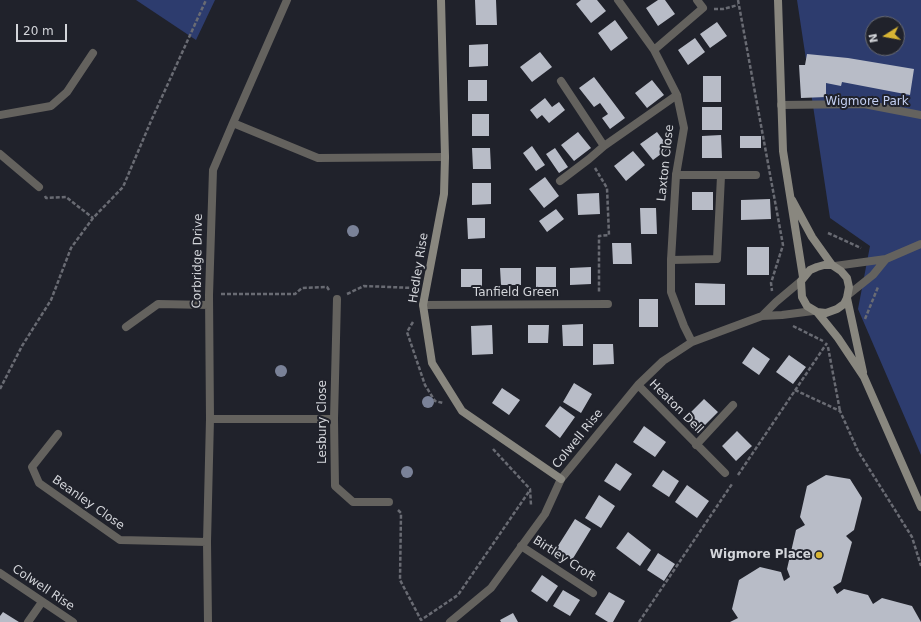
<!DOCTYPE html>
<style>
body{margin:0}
#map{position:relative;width:921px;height:622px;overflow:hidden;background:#20222b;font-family:"DejaVu Sans",sans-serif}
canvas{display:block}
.north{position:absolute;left:865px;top:16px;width:40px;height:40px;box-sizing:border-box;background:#20222b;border:1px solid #686a71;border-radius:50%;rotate:259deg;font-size:11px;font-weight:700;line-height:16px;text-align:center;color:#d3d5da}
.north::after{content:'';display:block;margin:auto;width:14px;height:18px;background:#d7b434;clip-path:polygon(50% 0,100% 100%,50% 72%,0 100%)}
.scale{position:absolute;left:16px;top:24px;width:51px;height:18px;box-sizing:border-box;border:2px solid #d3d5da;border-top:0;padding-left:5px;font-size:12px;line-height:14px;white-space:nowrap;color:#d3d5da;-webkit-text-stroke:3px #20222b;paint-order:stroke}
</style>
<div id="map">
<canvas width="921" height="622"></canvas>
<div class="north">N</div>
<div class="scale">20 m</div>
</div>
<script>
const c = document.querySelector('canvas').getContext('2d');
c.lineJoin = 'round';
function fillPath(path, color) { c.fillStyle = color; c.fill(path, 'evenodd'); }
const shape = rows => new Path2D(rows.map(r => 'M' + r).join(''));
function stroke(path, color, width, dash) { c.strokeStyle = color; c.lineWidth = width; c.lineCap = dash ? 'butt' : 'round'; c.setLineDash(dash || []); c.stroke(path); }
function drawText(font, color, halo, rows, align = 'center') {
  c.font = font + ' "DejaVu Sans",sans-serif'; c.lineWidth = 4; c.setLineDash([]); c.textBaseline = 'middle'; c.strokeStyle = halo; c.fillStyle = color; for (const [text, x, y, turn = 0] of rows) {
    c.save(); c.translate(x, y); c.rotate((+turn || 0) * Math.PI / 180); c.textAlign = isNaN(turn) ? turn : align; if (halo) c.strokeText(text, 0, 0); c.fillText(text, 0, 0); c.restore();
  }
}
fillPath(shape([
 [136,0,215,0,196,40],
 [797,0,921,0,921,455,858,309,870,246,830,218],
 [873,24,897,24,897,48,873,48]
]), '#2d3c6e');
fillPath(shape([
 [475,0,496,0,497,25,476,25],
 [581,0,597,0,606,11,591,23,576,4],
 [658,0,665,0,675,14,658,26,646,8],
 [615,20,628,38,611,51,598,33],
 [717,22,727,36,710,48,700,34],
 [695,38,705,52,688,65,678,50],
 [488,44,488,66,469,67,469,45],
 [540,52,552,67,532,82,520,67],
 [807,54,848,58,914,69,910,95,842,82,841,86,826,83,826,97,801,98,799,65,805,65],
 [703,76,721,76,721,102,703,102],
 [594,77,625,118,610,129,602,118,608,114,600,103,594,107,579,88],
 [468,80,487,80,487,101,468,101],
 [652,80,664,95,647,108,635,93],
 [545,98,552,107,559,102,565,110,549,123,542,115,537,119,530,110],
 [702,107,722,107,722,130,702,130],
 [472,114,489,114,489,136,472,136],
 [578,132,591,148,574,161,561,145],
 [657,132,669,148,653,160,640,144],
 [721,135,722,158,702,158,702,136],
 [740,136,761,136,761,148,740,148],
 [532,146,545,165,536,171,523,153],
 [472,148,490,148,491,169,473,169],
 [555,148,568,167,559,173,546,154],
 [633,151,645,165,626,181,614,166],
 [545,177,559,196,544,208,529,189],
 [472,183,491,183,491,204,472,205],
 [692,192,713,192,713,210,692,210],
 [599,193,600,214,578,215,577,194],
 [770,199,771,219,741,220,741,200],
 [640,208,656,208,657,234,641,234],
 [556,209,564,219,547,232,539,221],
 [467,218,485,218,485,238,468,239],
 [612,243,631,243,632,264,613,264],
 [747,247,769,247,769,275,747,275],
 [536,267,556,267,556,287,536,287],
 [591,267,591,284,570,285,570,268],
 [500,268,521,268,521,285,501,285],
 [461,269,482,269,482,287,461,287],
 [695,283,725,284,725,305,695,305],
 [639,299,658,299,658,327,639,327],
 [583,324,583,346,563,346,562,325],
 [492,325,493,354,472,355,471,326],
 [528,325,549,325,548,343,528,343],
 [593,344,613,344,614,364,593,365],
 [753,347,770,359,759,375,742,363],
 [789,355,806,367,793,384,776,372],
 [574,383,592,394,581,413,563,402],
 [502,388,520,400,509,415,492,403],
 [704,399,718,412,703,427,689,414],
 [560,406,575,417,560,438,545,426],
 [644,426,666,442,655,457,633,442],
 [737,431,752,446,736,461,722,446],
 [616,463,632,474,620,491,604,481],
 [663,470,679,481,669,497,652,486],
 [826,475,850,479,862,498,854,530,846,536,852,542,841,582,833,587,837,594,844,589,868,595,873,604,882,598,912,606,921,622,730,622,738,618,732,609,739,580,760,567,781,572,784,581,790,577,787,569,796,530,805,525,800,517,807,486],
 [687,485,709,501,697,518,675,502],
 [599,495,615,506,601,528,585,518],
 [575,519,591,529,572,560,556,549],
 [628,532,651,550,640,566,616,548],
 [658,553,675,564,664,581,647,570],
 [542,575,558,586,547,602,531,591],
 [563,590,580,600,570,616,553,606],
 [609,592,625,601,613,622,608,622,595,614],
 [3,612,19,622,0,622,0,616],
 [513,613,518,622,501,622,500,620]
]), '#b8bcc7');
stroke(shape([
 [738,0,783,245,771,283,772,291],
 [714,9,723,9,738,5],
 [595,168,607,188,609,235,599,236,599,293],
 [45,196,46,198,66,197,93,218],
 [828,233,861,248],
 [221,294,295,294,302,288,327,287,329,290],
 [347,294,364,286,413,288,413,290],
 [865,319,878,287],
 [413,322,407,332,425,385,435,401,443,403],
 [793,326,823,341],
 [828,347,840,411],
 [0,389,22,346,51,300,71,248,93,218,123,187,151,121,206,0],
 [795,390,840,411,858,451,912,537,921,566],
 [493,449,530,489,531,505],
 [738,475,827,343],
 [398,510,401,513,400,580,421,620,458,595,530,490],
 [639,622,732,484]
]), '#696b73', 2.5, [4, 2]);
stroke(shape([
 [781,105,864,104,921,115],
 [0,154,39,187],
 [676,175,756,175],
 [671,260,717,259,721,176],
 [835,266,886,259,921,244],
 [848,295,873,275,886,259]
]), '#64625e', 8);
stroke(shape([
 [618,0,654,50,677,95,684,128,676,175,671,260,671,292,684,326,692,342],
 [654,50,703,8,697,0],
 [561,81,604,146],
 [0,115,51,106,67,92,93,53],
 [233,123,287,0],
 [560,181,589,159,604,146,677,95],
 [337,299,334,419,335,486,353,502,389,502],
 [423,305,608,304],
 [762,316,776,302,801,281],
 [126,327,158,304,209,305],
 [638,385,725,473],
 [210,419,334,419],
 [58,434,32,467,39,483,120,540,207,542],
 [696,445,733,405],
 [521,546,593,593],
 [0,573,73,622],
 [28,622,42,602],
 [208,622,207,542,210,419,209,295,213,170,233,123,318,158,445,157],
 [450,622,491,588,545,514,561,479,638,385,663,361,692,342,762,316,782,315,813,311]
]), '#64625e', 8);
stroke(shape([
 [441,0,445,157,444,194,423,305,432,363,462,411,561,479],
 [778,0,783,151,803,277],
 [792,200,812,237,832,265,841,271,847,278,849,287,847,298,844,304,837,309,826,313,817,312,807,306,802,297,801,281,810,270,817,267,824,265,832,265],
 [847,298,863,372],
 [817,312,838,338,864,377,921,507]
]), '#89877f', 8);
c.fillStyle = '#7a8298';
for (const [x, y] of [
 [353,231],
 [281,371],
 [428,402],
 [407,472]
]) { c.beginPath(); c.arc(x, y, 6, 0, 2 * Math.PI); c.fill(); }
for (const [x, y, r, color] of [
 [819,555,4,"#d7b434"]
]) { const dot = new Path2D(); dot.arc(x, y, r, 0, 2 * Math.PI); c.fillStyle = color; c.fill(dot); stroke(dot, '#20222b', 1.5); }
drawText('12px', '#c4d0f2', '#20222b', [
 ["Wigmore Park",867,102]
]);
drawText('12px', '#d3d5da', '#20222b', [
 ["Laxton Close",666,163,-84],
 ["Corbridge Drive",198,261,-89],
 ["Hedley Rise",419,268,-81],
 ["Tanfield Green",516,293],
 ["Heaton Dell",676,407,45],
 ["Lesbury Close",323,422,-90],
 ["Colwell Rise",578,439,-51],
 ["Beanley Close",88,503,35],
 ["Birtley Croft",564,559,33],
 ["Colwell Rise",43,588,34]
]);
drawText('bold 12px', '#d3d5da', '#20222b', [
 ["Wigmore Place",811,555]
], 'right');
</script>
